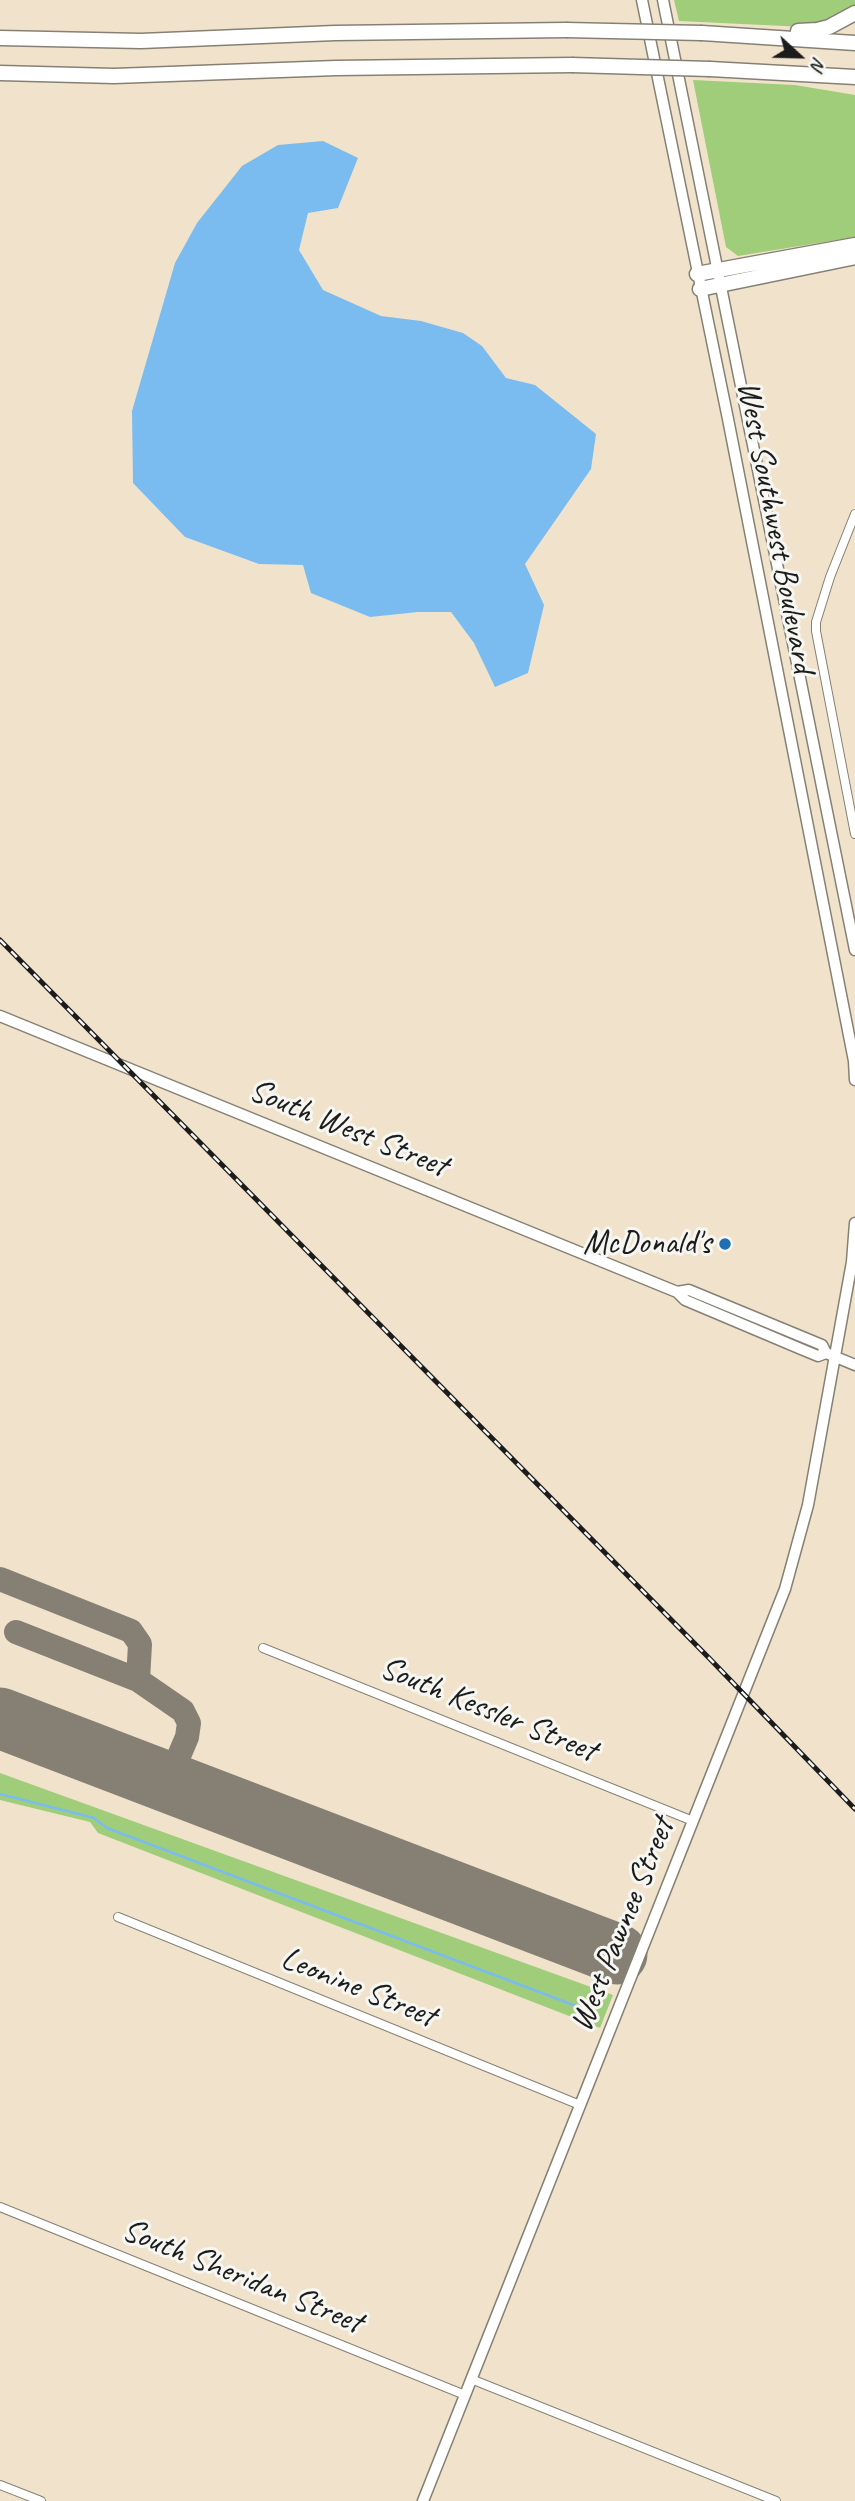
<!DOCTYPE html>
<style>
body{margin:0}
#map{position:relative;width:855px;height:2501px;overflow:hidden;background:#f1e3cb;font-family:Caveat,sans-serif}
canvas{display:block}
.north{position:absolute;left:764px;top:21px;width:70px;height:70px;-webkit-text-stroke:5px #f6f6f2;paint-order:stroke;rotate:112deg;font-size:19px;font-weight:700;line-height:28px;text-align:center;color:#1c1c1c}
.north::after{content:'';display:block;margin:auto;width:24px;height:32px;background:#1c1c1c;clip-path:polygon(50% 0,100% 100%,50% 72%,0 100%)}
</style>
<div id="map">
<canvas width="855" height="2501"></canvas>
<div class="north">N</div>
</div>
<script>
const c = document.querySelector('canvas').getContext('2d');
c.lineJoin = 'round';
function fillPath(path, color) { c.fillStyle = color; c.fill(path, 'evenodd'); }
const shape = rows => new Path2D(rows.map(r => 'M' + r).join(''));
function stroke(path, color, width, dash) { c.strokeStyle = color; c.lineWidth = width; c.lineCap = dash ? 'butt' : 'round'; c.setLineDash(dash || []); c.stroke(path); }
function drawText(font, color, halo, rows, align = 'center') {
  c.font = font + ' Caveat,sans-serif'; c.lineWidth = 6; c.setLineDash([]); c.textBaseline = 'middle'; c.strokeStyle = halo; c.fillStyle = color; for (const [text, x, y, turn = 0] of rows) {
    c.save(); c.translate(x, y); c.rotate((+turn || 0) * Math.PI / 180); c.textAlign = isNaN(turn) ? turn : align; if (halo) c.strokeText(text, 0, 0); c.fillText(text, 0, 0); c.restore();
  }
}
fillPath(shape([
 [674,0,855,0,855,8,842,16,805,27,679,21],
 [693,80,795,85,855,95,855,237,738,256,726,247],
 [0,1773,613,1995,600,2028,98,1833,90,1822,0,1800]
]), '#a0cd7a');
fillPath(shape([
 [323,141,358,158,338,208,308,213,299,250,323,290,381,316,421,321,463,333,482,346,506,378,535,385,596,434,591,469,525,564,544,605,528,673,495,687,474,643,451,612,418,612,370,617,311,593,303,565,259,564,185,537,133,483,132,411,175,263,197,223,242,166,278,145]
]), '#7abcef');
stroke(shape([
 [0,1794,94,1818,107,1828,592,2012]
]), '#7abcef', 2.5);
stroke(shape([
 [0,1579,131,1631,140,1644,138,1680],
 [16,1632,138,1680,183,1711,189,1723,187,1737,168,1782]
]), '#868074', 24);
stroke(shape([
 [0,1718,617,1954]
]), '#868074', 61);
const street = shape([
 [855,514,830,577,816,622,816,631,855,834],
 [263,1648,693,1821],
 [118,1917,580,2105],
 [0,2207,465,2395],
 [471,2379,776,2501],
 [0,2485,41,2501]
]);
const secondary = shape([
 [642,0,728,419,855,1066],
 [663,0,855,950],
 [0,1016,677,1292,685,1300,801,1349,818,1356,826,1353,855,1365],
 [854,1061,855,1080],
 [677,1292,689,1290,822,1345,826,1353],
 [423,2501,785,1589,808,1505,852,1262,855,1223]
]);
const highway = shape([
 [798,31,817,30,829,27,855,13],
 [702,33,855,43],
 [0,38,141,41,335,33,566,30],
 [710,69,855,77],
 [0,73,114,76,336,68,572,65],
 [697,274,855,245],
 [700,289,855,257]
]);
stroke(street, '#868074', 10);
stroke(secondary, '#868074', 13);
stroke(highway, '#868074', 17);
stroke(street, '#fff', 8);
stroke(secondary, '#fff', 10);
stroke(highway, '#fff', 14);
const rail = shape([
 [0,940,709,1658,855,1809]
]);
stroke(rail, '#1c1c1c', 5);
stroke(rail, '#f6f6f2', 2.5, [8]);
const highwayBridge = shape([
 [566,30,702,33],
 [572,65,710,69]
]);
stroke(highwayBridge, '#868074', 17, []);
stroke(highwayBridge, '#fff', 14);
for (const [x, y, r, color] of [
 [725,1244,7,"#1f6fb2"]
]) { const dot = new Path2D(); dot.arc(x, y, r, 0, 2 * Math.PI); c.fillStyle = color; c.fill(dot); stroke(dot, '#f6f6f2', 2.5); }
drawText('33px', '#1c1c1c', '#f6f6f2', [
 ["West Southwest Boulevard",775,527,79],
 ["South West Street",348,1129,22],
 ["South Kessler Street",488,1710,22],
 ["West Pawnee Street",623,1925,-68],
 ["Leonine Street",358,1988,22],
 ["South Sheridan Street",242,2277,22]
]);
drawText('33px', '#1c1c1c', '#f6f6f2', [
 ["McDonald's",711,1244]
], 'right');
</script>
